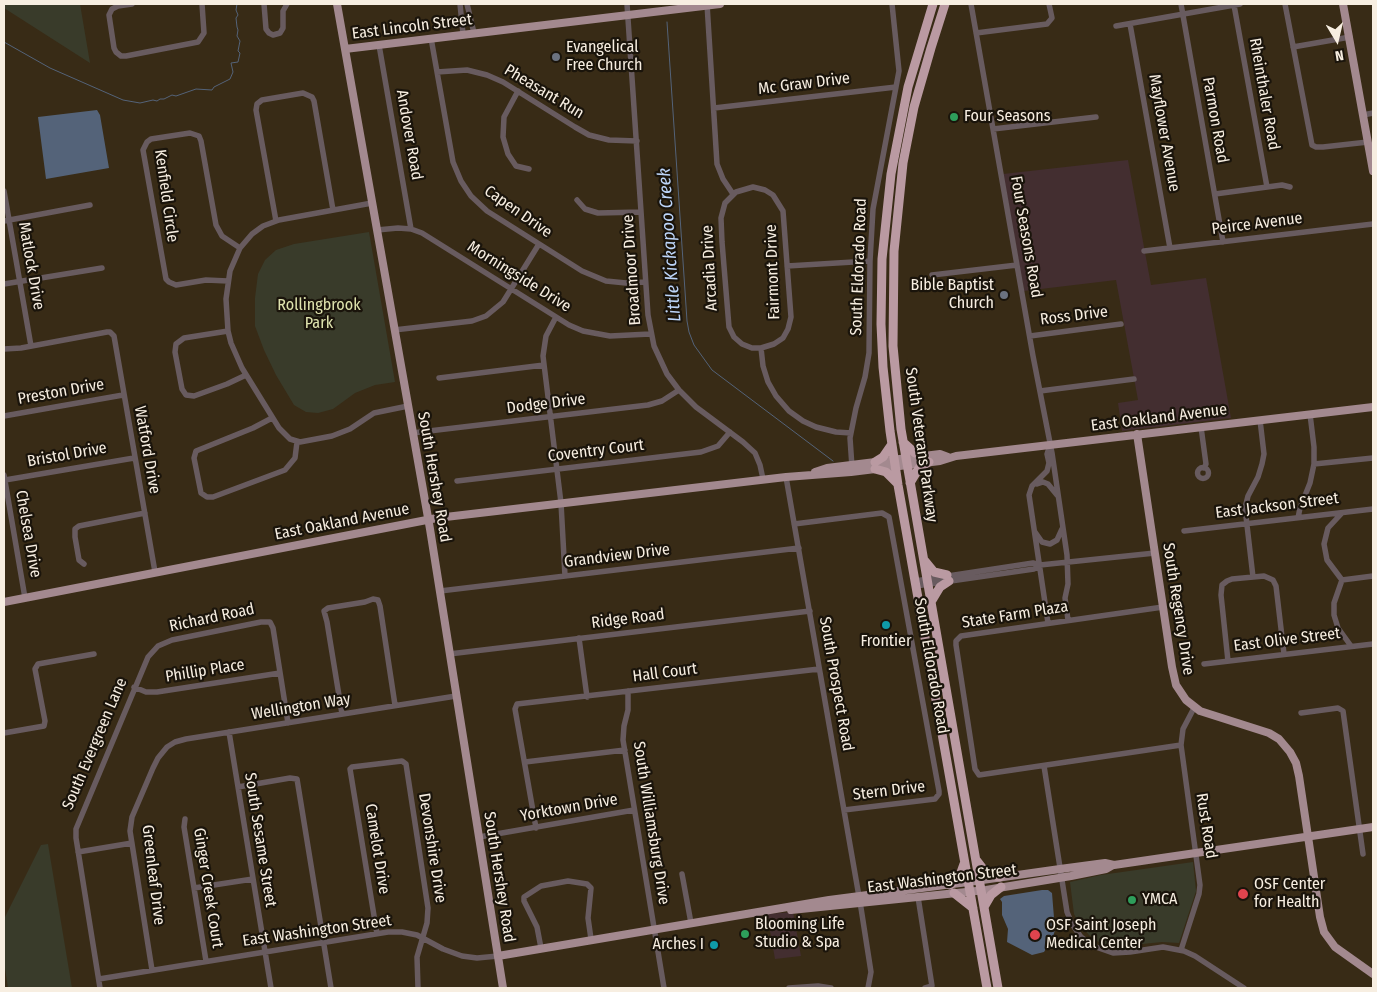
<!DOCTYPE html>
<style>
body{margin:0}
#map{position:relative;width:1377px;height:992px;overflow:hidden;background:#382b16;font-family:"Fira Sans Condensed",sans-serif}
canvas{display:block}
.frame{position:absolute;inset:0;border:5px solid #f7eee1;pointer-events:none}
.north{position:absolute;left:1312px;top:15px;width:50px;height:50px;-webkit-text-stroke:4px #1a140b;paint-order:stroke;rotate:171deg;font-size:14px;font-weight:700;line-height:20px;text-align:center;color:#f7eee1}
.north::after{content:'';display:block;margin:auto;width:18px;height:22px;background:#f7eee1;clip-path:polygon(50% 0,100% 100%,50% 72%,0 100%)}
</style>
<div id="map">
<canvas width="1377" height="992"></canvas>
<div class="frame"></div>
<div class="north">N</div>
</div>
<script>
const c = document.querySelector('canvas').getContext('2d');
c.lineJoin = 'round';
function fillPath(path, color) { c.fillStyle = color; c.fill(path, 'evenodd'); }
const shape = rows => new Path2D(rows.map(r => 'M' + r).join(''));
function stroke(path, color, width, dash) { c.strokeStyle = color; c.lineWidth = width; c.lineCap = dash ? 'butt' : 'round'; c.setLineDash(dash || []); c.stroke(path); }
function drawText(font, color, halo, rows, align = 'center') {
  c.font = font + ' "Fira Sans Condensed",sans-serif'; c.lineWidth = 4.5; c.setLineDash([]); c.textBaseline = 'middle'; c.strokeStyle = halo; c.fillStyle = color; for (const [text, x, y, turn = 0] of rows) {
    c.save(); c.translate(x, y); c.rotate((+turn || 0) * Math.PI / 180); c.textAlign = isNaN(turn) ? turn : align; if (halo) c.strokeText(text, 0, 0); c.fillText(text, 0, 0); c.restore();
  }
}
fillPath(shape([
 [1128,160,1151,285,1206,278,1231,418,1122,431,1118,403,1138,400,1116,280,1024,291,1003,174],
 [793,912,801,956,775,959,767,914]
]), '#432e30');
fillPath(shape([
 [4,4,80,4,90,63,4,8],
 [369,232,395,382,375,385,355,393,333,409,318,413,306,412,294,405,276,375,264,350,255,326,255,298,258,274,265,260,276,250,294,244],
 [48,844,72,988,8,988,4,962,4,919,41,845],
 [1193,862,1196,891,1179,943,1162,942,1113,947,1100,943,1089,935,1080,925,1074,914,1070,882,1101,875]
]), '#393b2a');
fillPath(shape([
 [97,110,100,115,109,168,46,179,38,117],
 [1042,890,1048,890,1052,893,1055,930,1053,937,1044,952,1032,955,1007,942,1008,929,1002,915,1002,902,1000,899,1004,896]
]), '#546379');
stroke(shape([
 [667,22,687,321,689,332,694,345,712,370,833,461],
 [4,42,50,68,123,100,140,103,153,100,157,101,160,99,164,99,172,95,176,96,196,89,212,90,214,87,230,79,233,72,231,63,238,62,240,53,238,51,240,41,237,36,238,30,237,27,236,18,238,15,236,10,237,4]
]), '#546379', 1);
stroke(shape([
 [132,4,118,6,112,9,109,15,114,48,116,52,121,56,126,56,198,42,204,33,202,4],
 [264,4,266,29,269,33,273,35,280,33,283,28,283,11,287,4],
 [460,4,463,34],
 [467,4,474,33],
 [627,4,648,315,654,346,667,374,679,390,696,407,743,442,755,453,760,465,763,479],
 [707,4,717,164,723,179,733,194],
 [971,4,1033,356,1052,453,1067,555,1068,584,1065,598,1068,620],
 [1181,4,1223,242],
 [1285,4,1312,145,1316,147,1323,147,1368,142],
 [1234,5,1267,187],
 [1130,24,1170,248],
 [1116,26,1240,4],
 [976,33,1047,24,1052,18,1049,4],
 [431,38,453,162,461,181,471,196,487,211,582,271,606,281,626,283,645,282],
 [379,45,411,229],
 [1293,47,1350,37],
 [437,72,467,70,487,75,503,82,575,127,589,135,609,140,637,141],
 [518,91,504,117,503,137,508,154,516,166,529,169],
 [714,108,896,87],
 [1363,115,1373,113],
 [993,129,1096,117],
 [753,187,765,190,773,195,783,211,791,317,788,329,783,338,774,344,761,348,752,348,742,344,734,337,729,327,722,242,721,218,725,203,736,192,753,187],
 [4,191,31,346],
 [1215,194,1282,185,1290,187],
 [577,200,585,209,598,213,641,212],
 [372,203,279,220,263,226,252,234,240,248,230,271,226,299,228,331,231,343,242,368,279,428,290,439,300,442,332,436,350,429,374,413,408,406],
 [4,221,90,205],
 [276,221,256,110,257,104,262,100,303,93,312,97,314,101,333,210],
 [377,230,398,228,411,229,422,233,569,325,583,331,610,336,650,334],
 [1144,251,1373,224],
 [787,266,870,261],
 [932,275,1017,265],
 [228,281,206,280,176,285,169,282,166,279,143,150,147,142,151,139,190,133,199,136,201,141,216,225,222,236,240,248],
 [4,284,102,268],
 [556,317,546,336,543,356,561,503,565,576],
 [394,330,472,321,486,316,503,302,539,244],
 [228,331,184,338,176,344,175,352,182,389,186,395,194,396,227,384,246,375],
 [1030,336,1121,324],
 [761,348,763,366,768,382,776,396,789,411,803,421,816,427,836,432,851,433],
 [4,349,21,348,107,332,110,332,114,336,155,572],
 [439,378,544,365],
 [1040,391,1134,379],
 [4,416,123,395],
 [272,418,253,428,196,451,194,458,201,493,207,497,213,497,285,470,295,458,297,442],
 [1201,427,1206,464,1204,468],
 [412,433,648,405,662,401,679,390],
 [1314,464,1373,458],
 [852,467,850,438,856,408,865,377,869,353,870,261,873,209,899,71,892,4],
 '1197.5 473a5.5 5.5 0 1 1 11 0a5.5 5.5 0 1 1-11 0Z',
 [4,475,25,598],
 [786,477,861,908,871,972,868,988],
 [5,480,134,458],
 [457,481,701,452,718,446,730,432],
 [1037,484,1043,482,1048,484,1057,495],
 [1341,514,1328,528,1324,544,1327,560,1342,580],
 [1298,518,1300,508,1310,483,1314,464,1314,447,1310,414],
 [794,524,882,513,889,517,939,791,939,794,935,799,844,810],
 [1184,531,1373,509],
 [1035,532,1042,542,1050,544,1057,540,1062,529],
 [84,564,79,560,75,537,75,529,79,526,145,513],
 [1253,577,1245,508,1248,496,1258,477,1262,464,1264,454,1260,420],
 [1342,580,1334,603,1334,615,1338,628,1351,646],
 [1342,580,1373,576],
 [915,581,1033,563,1040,565,1155,553],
 [916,586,1034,569,1040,565],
 [440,591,799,548],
 [1163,607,961,636,956,641,956,645,975,769,979,775,1181,745],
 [1048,623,1029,495,1032,486,1047,471,1049,463,1047,454,1050,445],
 [579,638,587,697],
 [449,654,810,611],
 [1228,661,1221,595,1222,585,1227,581,1232,579,1264,576,1273,580,1276,586,1284,654],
 [1204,664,1373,644],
 [134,687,146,692,157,692,280,673],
 [628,691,628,710,624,726,623,740,664,988],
 [1301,713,1338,708,1343,711,1363,854],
 [342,714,327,622,324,611,328,608,365,602,373,599,378,600,380,606,395,705],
 [229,732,271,988],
 [4,733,44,726,45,721,35,669,38,664,94,654],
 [525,762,625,750],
 [1044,766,1067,912,1072,924,1081,937,1093,946,1113,953,1130,952,1163,947,1184,951,1195,956,1244,988],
 [238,787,290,778,297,779,331,988],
 [185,819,184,827,206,961],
 [536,828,515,709,517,704,819,669],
 [479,837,634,810],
 [78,852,132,843],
 [682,874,691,923],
 [194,888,253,879],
 [918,897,932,986,925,988],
 [377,934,350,769,352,767,402,761,406,764,428,908,427,923,417,957,418,988],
 [541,948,537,927,524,901,524,897,541,886,568,881,587,884,591,888,588,918,591,939],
 [1181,950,1199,894,1200,885,1181,745,1183,729,1194,708],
 [152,970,130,831,132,817,153,768,158,758,167,747,175,742,186,739,456,696],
 [99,979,388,932,402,932,417,935,443,949,462,956,477,958,498,956],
 [100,988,76,838,76,829,148,657,158,646,172,640,261,622,270,622,273,628,288,723],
 [789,988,818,986,831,988]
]), '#685b5f', 5.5);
stroke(shape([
 [337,4,430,529,503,988],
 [1343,4,1373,171],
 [345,49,720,4],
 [1137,434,1172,667,1176,685,1186,700,1200,711,1269,733,1279,739,1290,752,1296,763,1299,776,1320,917,1324,932,1335,947,1373,974],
 [815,472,827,468,940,454,948,457],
 [4,602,437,518,786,477,851,472,940,461,956,456,1373,407],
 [791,910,986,890,1071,876,1106,869,1113,865],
 [498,956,829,900,968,882,1060,869,1105,863,1114,865,1373,827]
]), '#a3898f', 8);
stroke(shape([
 [933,4,908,87,891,174,882,259,881,324,883,367,890,431,898,485,987,988],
 [945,4,931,48,914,107,903,163,894,251,893,346,901,429,998,988],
 [903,442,915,453,925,456],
 [875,462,883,457,892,444],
 [875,469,886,472,897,483],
 [910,483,919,468,929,462],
 [925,561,934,572,947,575],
 [931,602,940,587,949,581],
 [977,861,987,874,1000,877],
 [950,885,959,878,964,864],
 [954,893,973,908],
 [984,907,991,895,1001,887]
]), '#ba9aa2', 9);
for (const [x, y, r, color] of [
 [556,57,5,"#6b7280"],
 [954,117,5,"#2e9e5b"],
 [1004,295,5,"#6b7280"],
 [886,625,5,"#0f9aa8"],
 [1243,894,6,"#e0444e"],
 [1132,900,5,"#2e9e5b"],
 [745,934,5,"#2e9e5b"],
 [1035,935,6,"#e0444e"],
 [714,945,5,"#0f9aa8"]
]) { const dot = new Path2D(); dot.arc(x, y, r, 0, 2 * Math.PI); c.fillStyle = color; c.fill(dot); stroke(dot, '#1a140b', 2); }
drawText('16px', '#f7eee1', '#1a140b', [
 ["East Lincoln Street",412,27,-7],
 ["Mc Graw Drive",804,84,-7],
 ["Pheasant Run",544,92,31],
 ["Rheinthaler Road",1264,94,80],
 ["Parmon Road",1215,120,80],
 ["Mayflower Avenue",1164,133,80],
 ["Andover Road",409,135,80],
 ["Kenfield Circle",166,196,82],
 ["Capen Drive",518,212,35],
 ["Peirce Avenue",1257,224,-7],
 ["Four Seasons Road",1026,237,80],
 ["Matlock Drive",31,266,80],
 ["South Eldorado Road",859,267,-88],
 ["Arcadia Drive",710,268,-93],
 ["Broadmoor Drive",632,270,-94],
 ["Fairmont Drive",773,272,-92],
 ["Morningside Drive",519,277,32],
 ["Ross Drive",1074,316,-7],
 ["Preston Drive",61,392,-10],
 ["Dodge Drive",546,404,-7],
 ["East Oakland Avenue",1159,418,-7],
 ["South Veterans Parkway",921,445,82],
 ["Watford Drive",147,450,80],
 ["Coventry Court",596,451,-7],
 ["Bristol Drive",67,455,-10],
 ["South Hershey Road",434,477,80],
 ["East Jackson Street",1277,506,-7],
 ["East Oakland Avenue",342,522,-11],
 ["Chelsea Drive",28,534,80],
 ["Grandview Drive",617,556,-7],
 ["South Regency Drive",1178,609,81],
 ["State Farm Plaza",1015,615,-9],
 ["Richard Road",212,618,-12],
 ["Ridge Road",628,619,-7],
 ["East Olive Street",1287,640,-7],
 ["South Eldorado Road",931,666,80],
 ["Phillip Place",205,671,-9],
 ["Hall Court",665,673,-7],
 ["South Prospect Road",836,684,80],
 ["Wellington Way",301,707,-9],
 ["South Evergreen Lane",95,744,-67],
 ["Stern Drive",889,791,-7],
 ["Yorktown Drive",569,808,-10],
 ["South Williamsburg Drive",651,823,81],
 ["Rust Road",1206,826,81],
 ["South Sesame Street",260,840,81],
 ["Devonshire Drive",432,848,81],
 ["Camelot Drive",377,849,81],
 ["Greenleaf Drive",153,875,83],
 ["South Hershey Road",499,877,81],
 ["East Washington Street",942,879,-7],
 ["Ginger Creek Court",208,888,81],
 ["East Washington Street",317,931,-8]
]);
drawText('16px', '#f7eee1', '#1a140b', [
 ["Evangelical",566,48],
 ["Free Church",566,66],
 ["Four Seasons",964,117],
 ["Bible Baptist",994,286,"right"],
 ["Church",994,304,"right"],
 ["Frontier",886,642,"center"],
 ["OSF Center",1254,885],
 ["for Health",1254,903],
 ["YMCA",1142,900],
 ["Blooming Life",755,925],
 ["Studio & Spa",755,943],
 ["OSF Saint Joseph",1046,926],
 ["Medical Center",1046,944],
 ["Arches I",704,945,"right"]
], 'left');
drawText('16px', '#dfe3ae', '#1a140b', [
 ["Rollingbrook",319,306],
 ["Park",319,324]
]);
drawText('italic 18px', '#bdd5f9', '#1a140b', [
 ["Little Kickapoo Creek",670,245,-94]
]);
</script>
